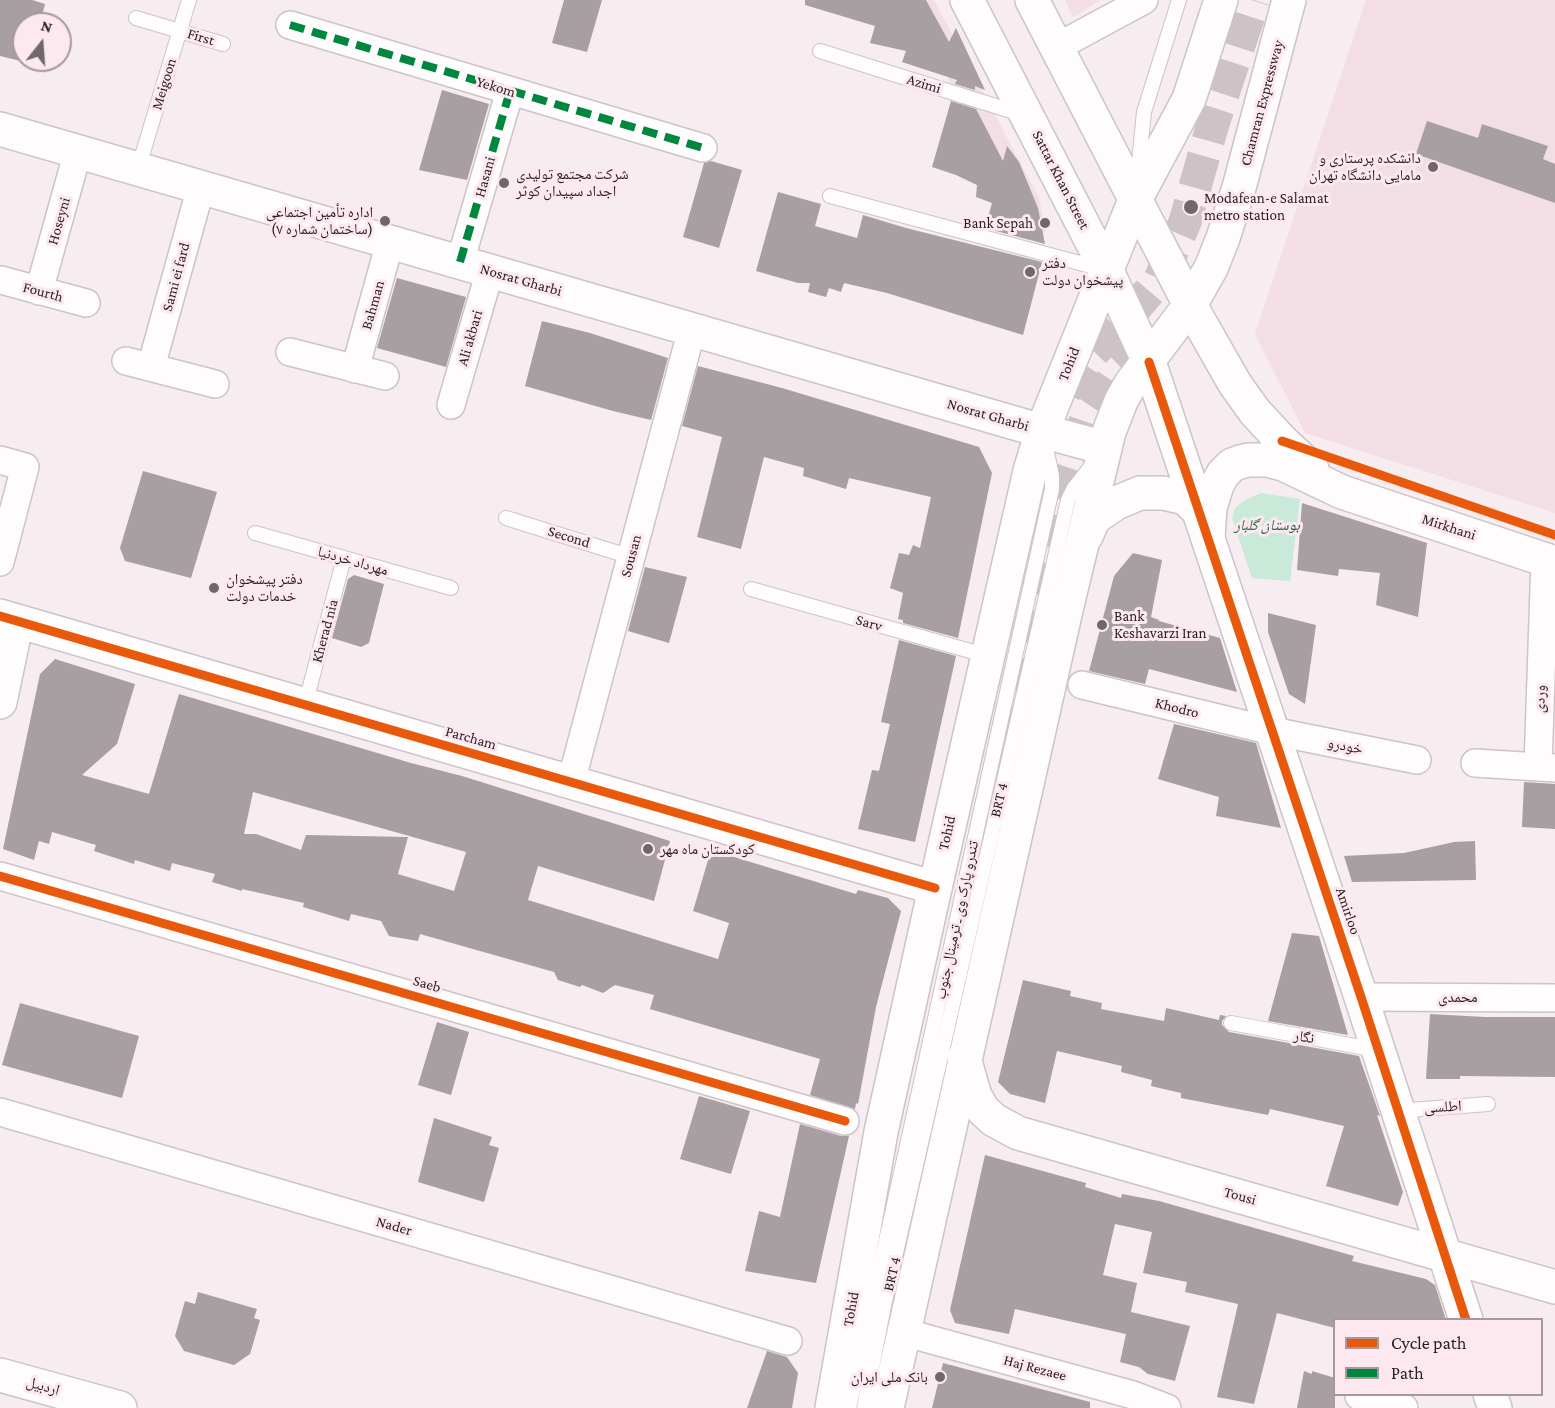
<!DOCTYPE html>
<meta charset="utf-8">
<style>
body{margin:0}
#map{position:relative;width:1555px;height:1408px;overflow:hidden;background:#f7ecf0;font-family:"Crimson Pro",serif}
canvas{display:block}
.legend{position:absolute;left:1333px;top:1318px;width:210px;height:78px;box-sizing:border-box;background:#fce8ee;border:2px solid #a6989c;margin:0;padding:8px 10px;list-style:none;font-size:18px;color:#261f21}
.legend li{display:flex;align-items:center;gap:12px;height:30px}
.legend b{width:30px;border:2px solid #a6989c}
.north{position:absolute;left:12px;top:12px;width:60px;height:60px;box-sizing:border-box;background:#fce8ee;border:2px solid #a6989c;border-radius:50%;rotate:17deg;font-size:16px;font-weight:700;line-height:24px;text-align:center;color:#261f21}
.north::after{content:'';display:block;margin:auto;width:21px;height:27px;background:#6f6769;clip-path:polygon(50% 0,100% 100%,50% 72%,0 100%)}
</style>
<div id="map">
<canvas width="1555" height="1408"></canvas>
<ul class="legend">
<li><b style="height:8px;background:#e8590c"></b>Cycle path</li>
<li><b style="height:8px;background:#00873e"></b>Path</li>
</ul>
<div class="north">N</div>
</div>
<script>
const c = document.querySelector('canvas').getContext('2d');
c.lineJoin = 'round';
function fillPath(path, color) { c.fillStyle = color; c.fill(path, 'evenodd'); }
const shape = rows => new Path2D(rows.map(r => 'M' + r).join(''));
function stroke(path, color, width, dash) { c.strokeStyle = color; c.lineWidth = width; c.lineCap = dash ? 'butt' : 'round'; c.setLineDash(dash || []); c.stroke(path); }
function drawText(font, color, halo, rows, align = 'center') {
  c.font = font + ' "Crimson Pro","Noto Naskh Arabic",serif'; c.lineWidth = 6; c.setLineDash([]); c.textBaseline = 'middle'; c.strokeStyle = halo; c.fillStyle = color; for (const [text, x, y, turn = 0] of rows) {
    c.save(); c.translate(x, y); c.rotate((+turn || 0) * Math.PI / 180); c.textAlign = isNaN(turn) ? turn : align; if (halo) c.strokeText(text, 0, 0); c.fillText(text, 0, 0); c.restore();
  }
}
fillPath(shape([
 [907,0,934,0,1039,198,1046,231,1033,240],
 [1065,0,1101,0,1073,17],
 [1366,0,1555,0,1555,513,1305,433,1255,334]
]), '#f2dee4');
fillPath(shape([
 [1261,493,1300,499,1290,581,1252,578,1232,518,1235,508,1245,500]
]), '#c9e9d9');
fillPath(shape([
 [0,0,32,0,45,4,40,24,24,24,24,60,30,60,29,63,0,56],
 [564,0,602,0,587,52,552,43],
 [805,0,926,0,949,42,956,28,985,90,975,86,975,90,955,84,957,80,902,62,906,51,870,43,875,26,805,5],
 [442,90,489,104,467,180,419,170],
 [951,101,976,109,1003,161,1007,146,1019,162,1038,208,1045,244,985,228,992,203,976,197,977,185,956,175,932,167],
 [1427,121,1478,138,1482,124,1548,146,1543,159,1555,164,1555,203,1416,154],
 [711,161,742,170,719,248,683,237,704,163],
 [778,192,821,204,815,226,857,238,863,215,906,228,1042,262,1023,335,887,293,844,283,841,292,829,288,826,297,808,292,810,283,798,283,756,271],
 [397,278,466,297,446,367,377,348],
 [542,321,590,333,668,358,651,420,613,411,525,386],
 [698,366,782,388,979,447,992,473,958,638,903,623,903,620,898,619,903,593,890,588,899,553,909,555,913,545,920,548,931,497,849,478,846,489,803,476,804,468,764,457,741,549,697,537,722,437,682,426],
 [143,471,217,492,191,578,125,561,120,548],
 [1302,503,1427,543,1418,617,1376,605,1380,573,1339,569,1338,576,1297,570],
 [1133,553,1162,560,1151,617,1159,620,1159,621,1220,638,1237,692,1149,669,1145,684,1089,671,1114,576],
 [645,567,687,577,669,643,628,631],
 [354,575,384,584,369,643,361,647,332,638,348,579],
 [1268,613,1316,625,1305,704,1289,694,1268,632],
 [899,640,956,656,915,842,858,829,872,770,879,771,890,724,881,722],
 [55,659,135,684,117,744,82,775,149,794,179,694,411,763,462,776,670,841,654,901,538,866,528,900,718,959,729,923,693,911,711,850,856,894,858,890,888,898,901,911,876,1007,858,1104,856,1103,855,1109,810,1095,820,1059,650,1009,654,995,615,985,603,993,582,985,580,987,558,980,554,972,420,934,418,941,389,936,381,921,351,914,349,921,303,907,304,903,242,889,242,891,212,882,215,874,172,863,170,871,135,860,134,864,94,851,96,845,52,832,49,844,39,841,34,860,3,849,40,674],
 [253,792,466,852,454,891,398,874,408,837,306,835,301,850,256,834,244,834],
 [1174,724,1256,743,1281,828,1216,816,1219,797,1158,779],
 [1524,782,1555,784,1555,829,1522,827],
 [1475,841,1476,880,1352,882,1344,856,1404,853,1454,842],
 [1292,933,1319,936,1348,1035,1268,1021],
 [1023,980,1071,991,1070,996,1102,1003,1101,1009,1164,1021,1166,1008,1219,1020,1220,1015,1226,1016,1222,1021,1222,1025,1229,1032,1359,1056,1380,1116,1377,1115,1403,1192,1398,1206,1326,1186,1344,1126,1270,1109,1268,1115,1181,1098,1181,1093,1151,1086,1152,1080,1121,1072,1122,1066,1057,1051,1045,1103,1010,1094,998,1082],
 [20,1003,139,1036,122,1098,2,1065],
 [1430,1014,1485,1017,1555,1017,1555,1077,1460,1076,1460,1079,1426,1079],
 [437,1022,469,1032,451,1095,418,1085],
 [699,1096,750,1111,731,1174,680,1159],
 [434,1118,492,1137,489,1145,499,1148,484,1202,418,1182],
 [800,1124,841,1136,849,1136,816,1283,745,1271,759,1211,780,1217],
 [985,1155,1086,1183,1085,1187,1121,1198,1122,1194,1159,1201,1354,1256,1352,1261,1426,1279,1435,1285,1446,1320,1335,1320,1335,1328,1277,1313,1254,1404,1217,1397,1238,1304,1185,1292,1187,1282,1143,1273,1152,1232,1115,1224,1103,1275,1137,1283,1131,1312,1190,1326,1175,1381,1148,1374,1139,1367,1120,1362,1126,1334,1015,1309,1009,1334,955,1323,950,1310],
 [198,1292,257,1309,254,1318,260,1320,250,1354,234,1365,184,1351,175,1336,185,1301,195,1304],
 [767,1351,787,1357,798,1373,792,1408,747,1408],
 [943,1363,1090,1402,1090,1408,932,1408],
 [1304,1371,1312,1374,1312,1371,1335,1378,1335,1408,1297,1408]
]), '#a79fa2');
stroke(shape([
 [1065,391,1086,360,1136,307,1160,279,1185,222,1212,127,1254,0],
 [974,882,1039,588,1068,470,1086,419,1117,372,1156,334]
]), '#cdc3c7', 33, [33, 16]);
const service = shape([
 [136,18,223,44],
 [820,51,1021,114],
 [138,169,189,0],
 [1138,172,1144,112,1179,0],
 [830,196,1102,269],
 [506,518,631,557],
 [255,533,451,588],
 [751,589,988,656],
 [305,705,344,558],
 [1231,1023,1377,1050],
 [1397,1111,1488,1104],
 [849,1408,1052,489,1052,476,1046,448],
 [864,1408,885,1301,1068,500,1074,488,1092,465]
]);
const minor = shape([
 [290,25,703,148],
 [1057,47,1144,0],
 [460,262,510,91],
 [1,280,86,303],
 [39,291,78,151],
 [290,352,385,376],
 [126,361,215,384],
 [151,367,201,187],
 [355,369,390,242],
 [451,405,490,271],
 [0,460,25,467,0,562],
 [1082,685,1272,731,1417,760],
 [1475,763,1555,768],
 [1538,767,1545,559],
 [571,782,692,329],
 [0,876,845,1121],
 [1361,997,1555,998],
 [0,1112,788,1341],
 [903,1332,1133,1395,1167,1408],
 [1359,1396,1404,1408]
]);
const tertiary = shape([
 [1149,362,1361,997,1466,1320],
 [0,616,935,888],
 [0,702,17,621],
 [964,1058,975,1096,983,1110,994,1120,1018,1133,1555,1287],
 [0,1375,120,1408],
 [1490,1394,1495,1408]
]);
const secondary = shape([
 [0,129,1042,431],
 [1190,305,1235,384,1255,412,1282,441,1312,469],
 [1208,538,1210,508,1217,485,1223,474,1232,465,1240,462,1248,460,1267,460,1283,464,1342,492,1555,563]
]);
const primary = shape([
 [967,0,1107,271,1149,362],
 [1042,431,1105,448],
 [1086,536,1094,518,1116,503,1140,493,1163,493,1185,498,1200,512],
 [832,1408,881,1132,935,888,1030,471,1042,431,1135,200],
 [887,1408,1066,610,1109,432,1121,401,1130,385,1190,305,1032,0]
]);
const trunk = shape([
 [1135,200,1189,99,1221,0],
 [1190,305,1211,268,1223,238,1240,184,1289,0]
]);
stroke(service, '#ccc4c7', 16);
stroke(minor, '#ccc4c7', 30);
stroke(tertiary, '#ccc4c7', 36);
stroke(secondary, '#ccc4c7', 36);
stroke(primary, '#ccc4c7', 36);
stroke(trunk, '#ccc4c7', 36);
stroke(service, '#fefcfd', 14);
stroke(minor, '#fefcfd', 27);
stroke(tertiary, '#fefcfd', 33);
stroke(secondary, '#fefcfd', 33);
stroke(primary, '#fefcfd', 33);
stroke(trunk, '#fefcfd', 33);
stroke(shape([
 [290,25,703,148],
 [460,262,510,91]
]), '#00873e', 8, [15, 8]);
stroke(shape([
 [1149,362,1361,997,1466,1320],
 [1282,441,1555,535],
 [0,616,935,888],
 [0,876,845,1121]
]), '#e8590c', 9);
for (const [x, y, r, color] of [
 [1433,167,6,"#6f6769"],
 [504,183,6,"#6f6769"],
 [1191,207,8,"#6f6769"],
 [385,221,6,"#6f6769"],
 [1045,223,6,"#6f6769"],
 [1030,272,6,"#6f6769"],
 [214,588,6,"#6f6769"],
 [1102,625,6,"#6f6769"],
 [648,849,6,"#6f6769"],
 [940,1377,6,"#6f6769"]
]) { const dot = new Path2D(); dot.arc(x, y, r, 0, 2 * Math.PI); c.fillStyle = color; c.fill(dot); stroke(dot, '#fce8ee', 2); }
drawText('15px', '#261f21', '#fce8ee', [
 ["First",201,37,17],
 ["Meigoon",164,84,-73],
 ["Azimi",924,84,17],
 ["Yekom",496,87,17],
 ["Chamran Expressway",1262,103,-75],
 ["Hasani",485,177,-74],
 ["Sattar Khan Street",1061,180,63],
 ["Hoseyni",59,221,-74],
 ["Sami ei fard",176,277,-75],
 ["Nosrat Gharbi",521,280,16],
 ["Fourth",43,292,15],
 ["Bahman",373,305,-74],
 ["Ali akbari",470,338,-74],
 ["Tohid",1069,364,-68],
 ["Nosrat Gharbi",988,415,16],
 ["Mirkhani",1449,527,18],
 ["Second",569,537,17],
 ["Sousan",631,556,-75],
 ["مهرداد خردنیا",353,561,16],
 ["Sarv",869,623,16],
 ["Kherad nia",325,631,-75],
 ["وردی",1540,699,-88],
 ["Khodro",1177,708,14],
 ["Parcham",471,738,16],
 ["خودرو",1345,746,11],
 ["BRT 4",999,800,-77],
 ["Tohid",947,833,-77],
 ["Amirloo",1348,911,71],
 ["تندرو پارک وی ـ ترمینال جنوب",957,920,-78],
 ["Saeb",427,984,16],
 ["محمدی",1458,997],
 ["نگار",1304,1037,10],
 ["اطلسی",1443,1107,-3],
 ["Tousi",1240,1196,16],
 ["Nader",394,1226,16],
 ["BRT 4",892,1274,-77],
 ["Tohid",851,1309,-80],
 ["Haj Rezaee",1035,1368,15],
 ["اردبیل",43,1386,16]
]);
drawText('15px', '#261f21', '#fce8ee', [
 ["دانشکده پرستاری و",1421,158,"right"],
 ["مامایی دانشگاه تهران",1421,175,"right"],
 ["شرکت مجتمع تولیدی",516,174],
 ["اجداد سپیدان کوثر",516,191],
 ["Modafean-e Salamat",1204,198],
 ["metro station",1204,215],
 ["اداره تأمین اجتماعی",373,212,"right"],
 ["(ساختمان شماره ۷)",373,229,"right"],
 ["Bank Sepah",1033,223,"right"],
 ["دفتر",1042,263],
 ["پیشخوان دولت",1042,280],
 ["دفتر پیشخوان",226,579],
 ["خدمات دولت",226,596],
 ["Bank",1114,616],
 ["Keshavarzi Iran",1114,633],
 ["کودکستان ماه مهر",660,849],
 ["بانک ملی ایران",928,1377,"right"]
], 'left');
drawText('italic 15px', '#1f6246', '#fce8ee', [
 ["بوستان گلبار",1267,525]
]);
</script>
